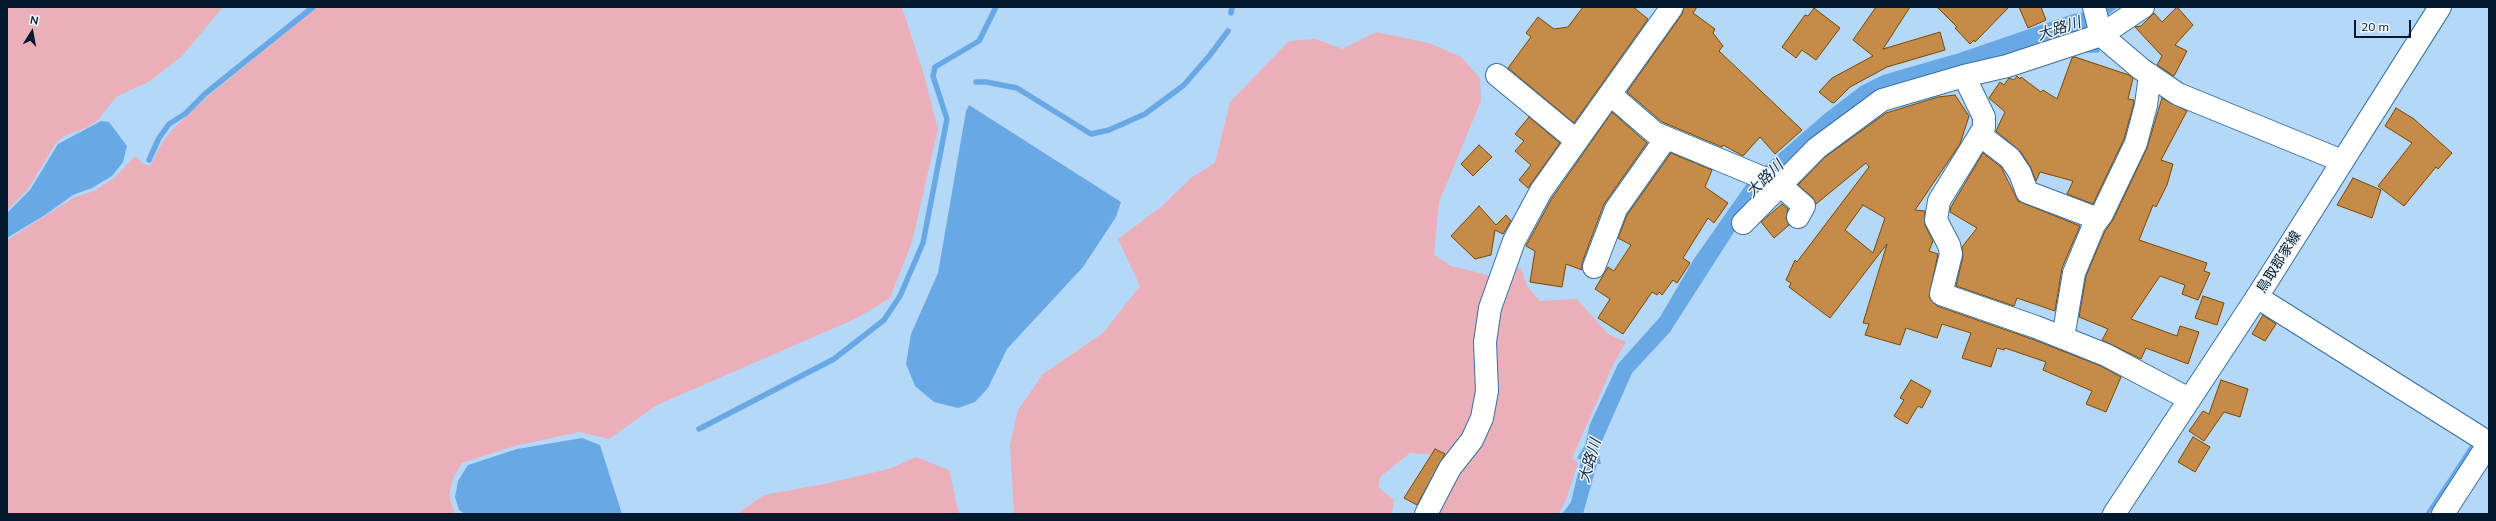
<!DOCTYPE html>
<meta charset="utf-8">
<style>
body{margin:0}
#map{position:relative;width:2496px;height:521px;overflow:hidden;background:#b5d8f9;font-family:Mulish,sans-serif}
canvas{display:block}
.frame{position:absolute;inset:0;border:8px solid #031a2e;pointer-events:none}
.north{position:absolute;left:12px;top:12px;width:40px;height:40px;-webkit-text-stroke:3px #eff5fa;paint-order:stroke;rotate:11deg;font-size:11px;font-weight:700;line-height:16px;text-align:center;color:#031a2e}
.north::after{content:'';display:block;margin:auto;width:14px;height:18px;background:#031a2e;clip-path:polygon(50% 0,100% 100%,50% 72%,0 100%)}
.scale{position:absolute;left:2354px;top:20px;width:57px;height:18px;box-sizing:border-box;border:2px solid #031a2e;border-top:0;padding-left:5px;font-size:12px;line-height:14px;white-space:nowrap;color:#031a2e;-webkit-text-stroke:3px #eff5fa;paint-order:stroke}
</style>
<div id="map">
<canvas width="2496" height="521"></canvas>
<div class="frame"></div>
<div class="north">N</div>
<div class="scale">20 m</div>
</div>
<script>
const c = document.querySelector('canvas').getContext('2d');
c.lineJoin = 'round';
function fillPath(path, color) { c.fillStyle = color; c.fill(path, 'evenodd'); }
const shape = rows => new Path2D(rows.map(r => 'M' + r).join(''));
function stroke(path, color, width, dash) { c.strokeStyle = color; c.lineWidth = width; c.lineCap = dash ? 'butt' : 'round'; c.setLineDash(dash || []); c.stroke(path); }
function drawText(font, color, halo, rows, align = 'center') {
  c.font = font + ' Mulish,"Noto Sans JP",sans-serif'; c.lineWidth = 3; c.setLineDash([]); c.textBaseline = 'middle'; c.strokeStyle = halo; c.fillStyle = color; for (const [text, x, y, turn = 0] of rows) {
    c.save(); c.translate(x, y); c.rotate((+turn || 0) * Math.PI / 180); c.textAlign = isNaN(turn) ? turn : align; if (halo) c.strokeText(text, 0, 0); c.fillText(text, 0, 0); c.restore();
  }
}
fillPath(shape([
 [7,7,223,7,182,56,150,81,116,97,98,120,86,128,66,135,56,143,28,189,7,211],
 [317,7,902,7,924,75,938,129,912,242,890,298,855,319,657,405,609,439,579,432,515,446,462,463,453,478,449,496,455,514,7,514,7,240,75,197,94,191,114,178,135,156,142,163,150,166,163,141,175,127,207,97],
 [1376,32,1429,43,1461,57,1480,78,1481,101,1439,202,1434,255,1451,266,1496,277,1484,386,1454,456,1410,453,1380,477,1378,487,1394,500,1392,514,1014,514,1010,445,1018,410,1043,374,1103,333,1140,286,1118,239,1161,207,1192,177,1215,163,1230,102,1289,41,1316,39,1342,49],
 [1521,268,1527,286,1540,301,1577,299,1608,334,1626,342,1613,365,1572,458,1578,463,1566,500,1559,513,1430,514,1453,473,1489,363,1506,270],
 [916,457,949,470,959,514,737,514,764,495,824,484,889,469]
]), '#eaafb9');
fillPath(shape([
 [2107,7,2118,7,2091,29,2021,54,1886,90,1743,218,1670,332,1632,373,1598,450,1601,464,1597,464,1583,514,1562,514,1571,502,1581,460,1577,458,1585,445,1590,424,1618,364,1660,317,1694,259,1750,179,1823,115,1861,86,1883,75,1959,53,2073,14,2104,9],
 [969,105,1121,202,1116,217,1083,267,1007,349,988,388,975,402,958,408,934,402,915,386,906,364,911,334,938,273,966,111],
 [101,121,109,122,127,146,123,162,112,176,92,188,73,195,45,215,7,238,7,213,30,190,58,144],
 [582,438,600,445,622,514,465,514,459,510,455,497,458,481,468,465,517,449],
 [2471,444,2474,447,2429,514,2425,514]
]), '#68a9e5');
stroke(shape([
 [1231,13,1232,7],
 [2084,50,2097,50],
 [976,82,986,82,1017,88,1091,134,1109,130,1145,114,1184,85,1210,55,1228,31],
 [149,160,159,138,169,124,185,114,206,93,313,7],
 [699,429,834,359,884,320,900,296,923,243,947,119,933,76,935,67,979,41,996,7]
]), '#68a9e5', 5.5);
const building = shape([
 [1583,7,1633,7,1648,19,1574,123,1508,68,1531,37,1526,33,1538,17,1554,29,1568,27,1583,7],
 [1684,7,1697,7,1693,13,1715,29,1713,33,1723,46,1719,51,1802,130,1775,154,1760,137,1743,156,1723,145,1722,147,1662,122,1627,92,1682,14,1684,7],
 [1876,7,1910,7,1883,49,1940,32,1945,50,1887,67,1850,87,1834,103,1831,102,1819,92,1832,78,1873,56,1853,40,1876,7],
 [1937,7,2009,7,1975,42,1974,40,1970,44,1955,28,1957,27,1937,7],
 [2019,7,2041,7,2046,20,2028,28,2019,7],
 [2177,7,2193,25,2175,45,2187,51,2174,76,2157,65,2162,56,2135,27,2141,26,2154,13,2162,22,2177,7],
 [1814,8,1840,28,1816,60,1802,50,1796,58,1782,47,1805,15,1808,16,1814,8],
 [2075,57,2129,75,2133,78,2128,99,2134,100,2134,103,2124,139,2093,204,2067,194,2073,181,2040,172,2036,181,2030,166,2020,151,1996,131,2005,112,1989,98,2000,82,2004,85,2009,78,2014,80,2017,76,2020,79,2021,77,2041,92,2043,90,2057,99,2072,58,2075,57],
 [1955,95,1969,116,1960,144,1915,210,1925,211,1925,225,1933,241,1929,251,1938,254,1929,297,1937,306,2032,339,2101,366,2121,377,2106,412,2086,404,2092,391,2043,370,2046,362,2005,348,2004,350,1997,348,1991,367,1962,358,1971,333,1942,324,1937,338,1906,328,1900,345,1865,335,1869,324,1863,323,1887,244,1830,318,1789,287,1791,283,1786,280,1795,260,1797,262,1869,167,1866,163,1816,204,1812,197,1798,185,1825,157,1886,113,1938,97,1955,95],
 [1863,205,1885,218,1873,253,1845,230,1863,205],
 [2162,98,2187,111,2161,160,2173,164,2167,185,2156,207,2153,205,2139,240,2207,263,2204,271,2210,273,2198,300,2182,294,2185,285,2160,276,2131,319,2177,336,2180,326,2199,332,2188,364,2146,348,2141,359,2102,340,2108,329,2079,317,2086,276,2105,231,2113,220,2147,148,2162,98],
 [2396,108,2414,119,2452,153,2438,169,2436,167,2404,206,2378,186,2412,143,2385,126,2396,108],
 [1612,112,1647,143,1604,204,1582,263,1582,270,1566,264,1562,287,1530,282,1535,251,1526,246,1552,198,1612,112],
 [1529,117,1560,143,1528,188,1519,180,1531,165,1515,151,1524,141,1515,134,1529,117],
 [1479,145,1492,157,1473,176,1461,164,1479,145],
 [1671,153,1712,170,1705,187,1728,203,1714,223,1708,218,1683,258,1690,263,1677,283,1673,280,1662,295,1659,292,1657,295,1652,292,1623,334,1598,318,1610,299,1595,289,1608,267,1614,271,1631,245,1618,238,1627,215,1671,153],
 [1983,153,2001,167,2018,201,2080,226,2062,268,2055,311,2017,298,2014,306,1956,286,1963,257,1962,247,1977,228,1950,212,1951,207,1983,153],
 [2353,178,2381,190,2372,218,2337,205,2353,178],
 [1782,204,1788,209,1786,218,1789,225,1774,238,1761,222,1782,204],
 [1479,206,1496,225,1506,215,1511,221,1503,234,1495,230,1491,255,1475,259,1451,236,1479,206],
 [2203,296,2224,303,2217,325,2195,318,2203,296],
 [2263,315,2276,324,2265,341,2252,334,2263,315],
 [1911,380,1931,391,1922,408,1918,406,1907,424,1894,416,1904,400,1900,398,1911,380],
 [2221,380,2248,389,2240,417,2224,412,2204,441,2189,431,2203,411,2209,414,2221,380],
 [2193,437,2210,447,2195,472,2178,462,2193,437],
 [1435,449,1445,454,1417,505,1404,498,1435,449]
]);
fillPath(building, '#c68b48');
stroke(building, '#784801', 1);
const minor = shape([
 [2094,7,2101,35,2141,69,2178,94,2342,161],
 [1497,75,1577,141],
 [1964,76,1984,117,1984,128,1939,201,1936,220,1949,245,1951,254,1941,294,2036,327,2106,355,2189,399],
 [1610,94,1655,133,1780,185,1804,206,1798,217],
 [1980,135,2010,158,2020,173,2027,192,2098,219],
 [1743,223,1817,148,1882,100,1964,76,2007,66,2101,35,2143,7],
 [1594,267,1616,209,1666,138],
 [2257,297,2489,443],
 [2063,338,2074,273,2094,225,2102,214,2136,143,2146,105,2150,75],
 [1426,514,1450,468,1472,440,1482,418,1487,391,1485,342,1490,308,1514,241,1541,191,1672,7],
 [2443,514,2489,443]
]);
const secondary = shape([
 [2114,514,2257,297,2440,7]
]);
stroke(minor, '#3770a1', 24);
stroke(secondary, '#3770a1', 24);
stroke(minor, '#fff', 22);
stroke(secondary, '#fff', 22);
drawText('14px', '#031a2e', '#eff5fa', [
 ["鳥取郡家線",2279,262,-58]
]);
drawText('italic 15px', '#102c44', '#eff5fa', [
 ["大路川",2059,29,-18],
 ["大路川",1765,179,-45],
 ["大路川",1590,461,-74]
]);
</script>
